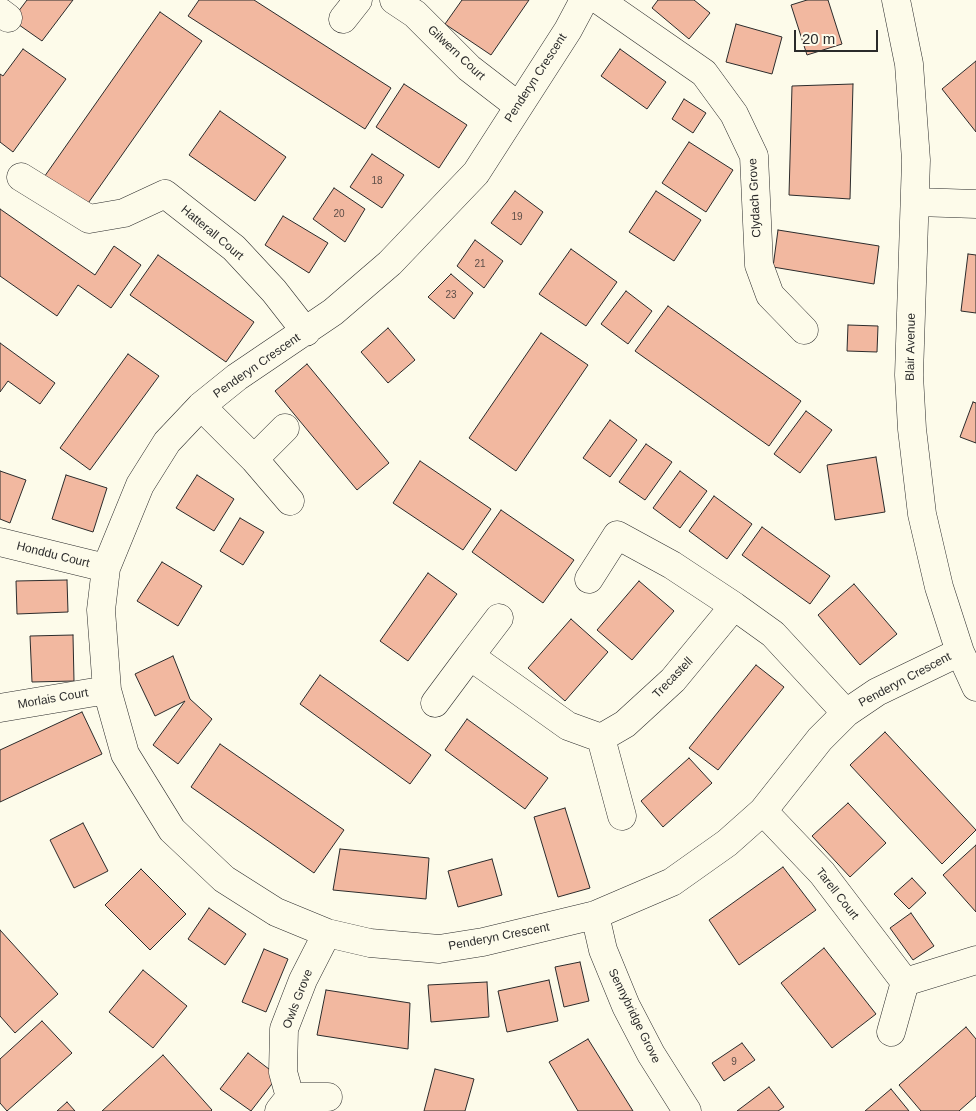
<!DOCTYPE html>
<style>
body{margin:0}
#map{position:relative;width:976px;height:1111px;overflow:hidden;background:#fdfbea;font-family:Helvetica,sans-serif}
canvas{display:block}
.scale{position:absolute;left:794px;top:30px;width:84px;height:22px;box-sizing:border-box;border:2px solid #2b2b2b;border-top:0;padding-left:6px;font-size:15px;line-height:18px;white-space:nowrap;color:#2b2b2b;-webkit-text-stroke:4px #fdfbea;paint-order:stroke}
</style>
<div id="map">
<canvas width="976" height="1111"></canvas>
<div class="scale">20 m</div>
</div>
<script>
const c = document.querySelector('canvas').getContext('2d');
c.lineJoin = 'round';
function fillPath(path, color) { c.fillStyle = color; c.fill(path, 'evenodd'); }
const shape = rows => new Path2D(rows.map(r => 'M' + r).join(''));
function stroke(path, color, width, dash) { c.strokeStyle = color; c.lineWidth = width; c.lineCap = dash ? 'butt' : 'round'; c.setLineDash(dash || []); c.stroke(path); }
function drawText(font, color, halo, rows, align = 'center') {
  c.font = font + ' Helvetica,sans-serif'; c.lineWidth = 4; c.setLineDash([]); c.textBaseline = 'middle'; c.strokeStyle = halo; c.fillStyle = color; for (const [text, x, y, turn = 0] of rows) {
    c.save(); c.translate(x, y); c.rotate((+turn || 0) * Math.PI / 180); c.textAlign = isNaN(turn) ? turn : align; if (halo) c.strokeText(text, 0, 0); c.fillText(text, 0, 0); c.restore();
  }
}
const building = shape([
 [27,0,73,0,42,41,12,20,27,0],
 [199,0,254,0,391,88,365,129,188,16,199,0],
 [462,0,529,0,491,55,445,24,462,0],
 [658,0,694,0,710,13,689,39,652,8,658,0],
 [807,0,828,0,842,44,807,55,791,5,807,0],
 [160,12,202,41,84,209,42,180,160,12],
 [736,24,782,37,772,74,726,62,736,24],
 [23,49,66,79,13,152,0,142,0,74,3,76,23,49],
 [620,49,666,82,647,109,601,76,620,49],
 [976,61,976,132,942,89,976,61],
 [404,84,467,125,439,168,376,127,404,84],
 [853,84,850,199,789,195,792,86,853,84],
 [684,99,706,113,693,133,672,119,684,99],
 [220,111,286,157,255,201,189,155,220,111],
 [689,142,733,170,706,212,662,183,689,142],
 [372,154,404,175,382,208,350,187,372,154],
 [334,188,365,209,345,242,313,219,334,188],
 [515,191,543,212,521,245,491,223,515,191],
 [656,191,701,220,674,261,629,232,656,191],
 [0,209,95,275,114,246,141,265,111,308,78,285,57,316,0,276,0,209],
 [283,216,328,243,309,273,265,245,283,216],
 [778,230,879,246,874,284,773,267,778,230],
 [475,240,503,261,484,288,457,266,475,240],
 [571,249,617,282,586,326,539,294,571,249],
 [968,254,976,255,976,313,961,311,968,254],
 [158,255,254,322,226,362,130,295,158,255],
 [451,274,473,293,454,319,428,297,451,274],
 [626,291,652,311,628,344,601,324,626,291],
 [668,306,801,401,769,446,635,351,668,306],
 [848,325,878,326,877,352,847,351,848,325],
 [388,328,415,360,388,383,361,352,388,328],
 [541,333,588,365,516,471,469,438,541,333],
 [0,343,55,383,40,404,8,381,0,392,0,343],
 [128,354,159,376,90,470,60,448,128,354],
 [307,364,389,463,357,490,275,391,307,364],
 [973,402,976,403,976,443,960,437,973,402],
 [806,411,832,430,800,473,774,454,806,411],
 [610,420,637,440,610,477,583,458,610,420],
 [646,444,672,462,645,500,619,482,646,444],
 [876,457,885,512,835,520,827,465,876,457],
 [420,461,491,509,463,550,393,503,420,461],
 [0,471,26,480,10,523,0,519,0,471],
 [680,471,707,491,680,528,653,508,680,471],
 [66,475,107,488,93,532,52,519,66,475],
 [197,475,234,499,214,531,176,508,197,475],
 [714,496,752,524,727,559,689,531,714,496],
 [501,510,574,560,543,603,472,552,501,510],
 [240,518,264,532,243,565,220,551,240,518],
 [762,527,830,576,810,604,742,555,762,527],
 [162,562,202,586,178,626,137,601,162,562],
 [428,573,457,594,408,661,380,641,428,573],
 [67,580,68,612,17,614,16,581,67,580],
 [639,581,674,611,632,660,597,630,639,581],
 [854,584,897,634,860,665,818,615,854,584],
 [571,619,608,652,565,701,528,668,571,619],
 [73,635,74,681,32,682,30,636,73,635],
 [173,656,190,699,212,719,178,764,153,745,185,701,155,716,135,674,173,656],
 [756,665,784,687,718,770,689,748,756,665],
 [320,675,431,755,410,784,300,704,320,675],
 [82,712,102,754,0,802,0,750,82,712],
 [467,719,548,778,525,809,445,750,467,719],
 [885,732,976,830,942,864,850,765,885,732],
 [220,744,344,830,314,873,191,787,220,744],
 [689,758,712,783,663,827,641,801,689,758],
 [848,803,886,843,850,877,812,836,848,803],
 [565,808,590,888,558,897,534,817,565,808],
 [83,823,108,871,74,888,50,840,83,823],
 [976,845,976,912,943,875,976,845],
 [340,849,429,858,426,899,333,890,340,849],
 [492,859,502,895,458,907,448,871,492,859],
 [783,867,816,910,739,965,709,920,783,867],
 [141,869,186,914,150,950,105,905,141,869],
 [912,878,926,893,909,909,894,894,912,878],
 [209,908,246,934,225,965,188,939,209,908],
 [911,913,934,946,913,960,890,928,911,913],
 [0,930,58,994,15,1033,0,1016,0,930],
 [824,948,876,1014,832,1048,781,983,824,948],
 [264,949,288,959,266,1012,242,1002,264,949],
 [580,962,589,1001,564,1007,555,967,580,962],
 [143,970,187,1006,153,1048,109,1012,143,970],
 [549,980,558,1021,507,1032,498,991,549,980],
 [487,982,489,1017,431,1022,428,985,487,982],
 [326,990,410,1003,408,1049,317,1035,326,990],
 [42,1021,72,1053,7,1111,0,1103,0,1059,42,1021],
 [966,1027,976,1039,976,1096,959,1111,921,1111,899,1085,966,1027],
 [588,1039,633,1111,578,1111,549,1062,588,1039],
 [742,1043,755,1060,724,1081,712,1063,742,1043],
 [248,1053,278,1076,251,1111,220,1089,248,1053],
 [163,1055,212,1110,211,1111,102,1111,163,1055],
 [435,1069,474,1079,465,1111,424,1111,435,1069],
 [769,1087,784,1107,778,1111,737,1111,769,1087],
 [891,1089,909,1111,865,1111,891,1089],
 [67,1102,75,1111,57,1111,67,1102]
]);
fillPath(building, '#f2b8a0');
stroke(building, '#2b2b2b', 1);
const minor = shape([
 [394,0,415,14,469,68,517,105],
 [584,0,568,30,476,173,390,263,333,312,237,377,201,406,167,442,140,485,106,568,101,610,107,690,125,754,172,830,224,879,276,912,327,933,370,943,439,949,483,942,595,915,672,882,727,843,763,811,820,739,846,713,877,692,960,652],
 [599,0,704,73,734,114,754,156,759,265,770,295,804,330],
 [896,0,909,64,916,160,909,375,912,429,922,514,939,587,960,652,976,687],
 [0,12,8,18],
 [343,19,358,0],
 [21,177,89,219,124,213,165,194,234,248,274,291,306,332],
 [917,202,976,204],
 [201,406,254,459,290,501],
 [254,459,285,428],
 [0,542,106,568],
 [589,579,617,535,672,565,734,606],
 [499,618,470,656,568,726,601,738,625,724,673,680,734,606,773,634,846,713],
 [435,703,470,656],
 [0,708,107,690],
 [601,738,622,816],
 [763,811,822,873,905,982,891,1032],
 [595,915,603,950,626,1006,651,1054,687,1111],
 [905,982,976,960],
 [290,1097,328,1097],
 [279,1111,290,1097,283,1072,284,1029,303,980,327,933]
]);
stroke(minor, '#2b2b2b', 29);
stroke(minor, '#fdfbea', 28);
drawText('10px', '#5d4e48', null, [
 ["18",377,181],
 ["20",339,214],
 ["19",517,217],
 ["21",480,264],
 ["23",451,295],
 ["9",734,1062]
]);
drawText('12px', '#2b2b2b', '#fdfbea', [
 ["Gilwern Court",456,53,43],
 ["Penderyn Crescent",536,78,-57],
 ["Clydach Grove",755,198,-93],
 ["Hatterall Court",212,233,40],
 ["Blair Avenue",911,347,-89],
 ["Penderyn Crescent",257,366,-35],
 ["Honddu Court",53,555,14],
 ["Trecastell",673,678,-46],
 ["Penderyn Crescent",905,680,-28],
 ["Morlais Court",53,699,-10],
 ["Tarell Court",837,894,52],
 ["Penderyn Crescent",499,937,-11],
 ["Owls Grove",298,999,-69],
 ["Sennybridge Grove",634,1016,64]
]);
</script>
